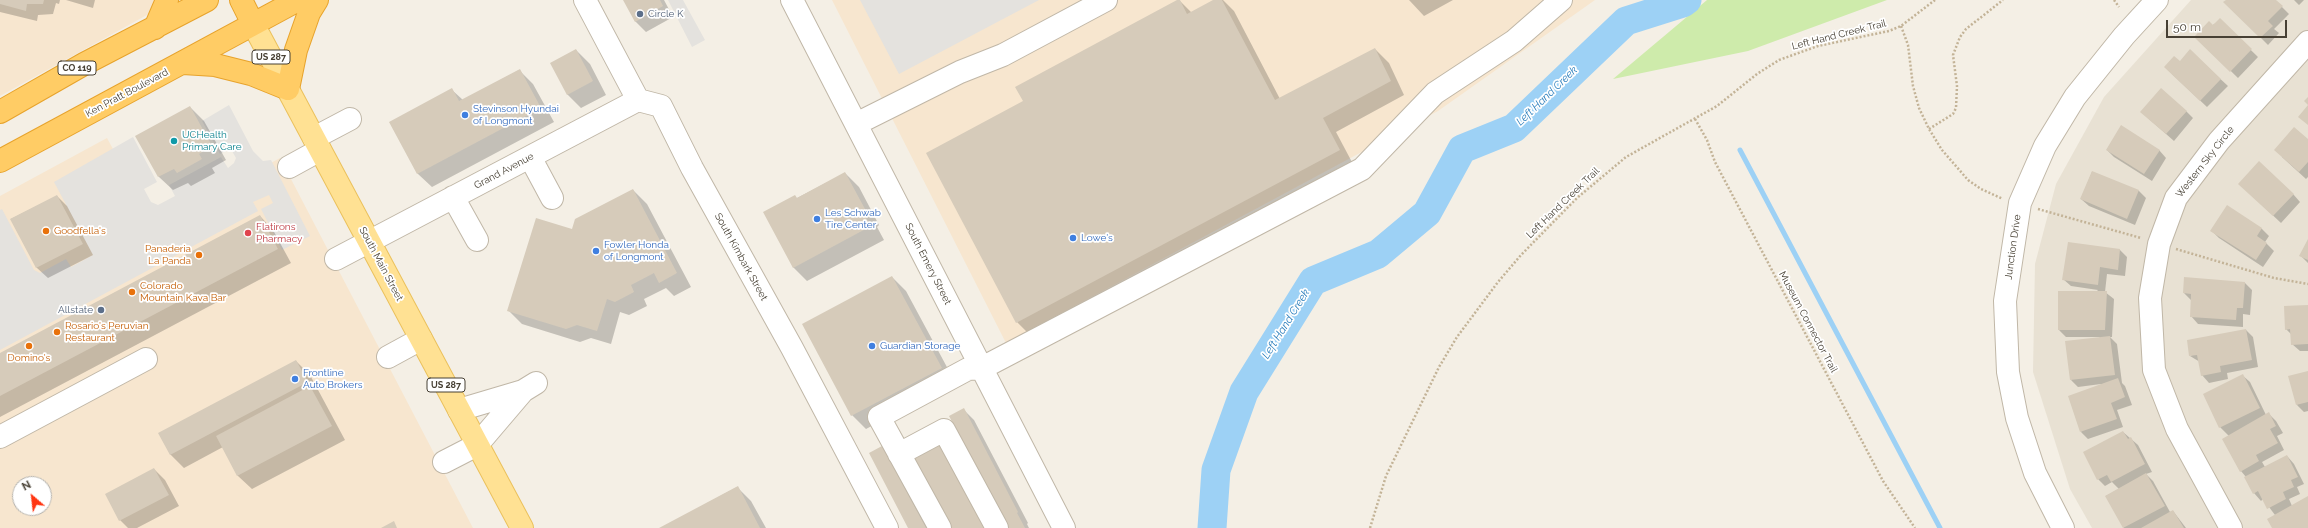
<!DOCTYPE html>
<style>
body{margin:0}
#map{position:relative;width:2308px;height:528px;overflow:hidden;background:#f4efe5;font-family:Raleway,sans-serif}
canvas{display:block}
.north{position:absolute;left:12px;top:476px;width:40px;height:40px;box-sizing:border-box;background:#fff;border:1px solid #b5b3ae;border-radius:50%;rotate:332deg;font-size:11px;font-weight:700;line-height:16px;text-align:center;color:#474034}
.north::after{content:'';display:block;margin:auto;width:14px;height:18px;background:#ff3511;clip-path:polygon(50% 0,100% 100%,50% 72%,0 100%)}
.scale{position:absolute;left:2166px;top:20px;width:121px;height:18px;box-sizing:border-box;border:2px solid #474034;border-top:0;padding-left:5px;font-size:12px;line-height:14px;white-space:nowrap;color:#474034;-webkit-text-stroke:3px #fff;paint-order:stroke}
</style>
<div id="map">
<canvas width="2308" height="528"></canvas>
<div class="north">N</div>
<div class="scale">50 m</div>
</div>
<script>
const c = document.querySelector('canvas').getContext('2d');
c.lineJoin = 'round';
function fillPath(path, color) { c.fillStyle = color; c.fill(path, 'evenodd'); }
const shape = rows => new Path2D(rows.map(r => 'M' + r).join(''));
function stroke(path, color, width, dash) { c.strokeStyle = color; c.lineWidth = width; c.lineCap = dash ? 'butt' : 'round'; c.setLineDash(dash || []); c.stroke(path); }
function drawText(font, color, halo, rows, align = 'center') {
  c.font = font + ' Raleway,sans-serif'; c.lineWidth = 3.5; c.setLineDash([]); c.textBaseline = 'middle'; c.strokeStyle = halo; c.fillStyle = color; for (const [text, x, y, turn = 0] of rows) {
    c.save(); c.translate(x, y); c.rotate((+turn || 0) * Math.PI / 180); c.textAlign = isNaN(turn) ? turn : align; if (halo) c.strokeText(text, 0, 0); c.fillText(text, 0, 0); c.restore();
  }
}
fillPath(shape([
 [2191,0,2308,0,2308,528,2092,528,2070,489,2033,372,2035,264,2056,184,2104,97]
]), '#e8e1d3');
fillPath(shape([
 [0,0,174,0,0,96],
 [832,0,1595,0,1438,111,1006,343],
 [107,138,155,226,280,158,473,528,0,528,0,196],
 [20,484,44,484,44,508,20,508]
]), '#f7e6cf');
fillPath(shape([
 [1707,0,1887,0,1748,51,1613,79]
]), '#ceebab');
fillPath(shape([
 [668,0,683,0,705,40,692,47],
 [860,0,1039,0,899,74],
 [229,105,253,151,263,161,271,160,310,236,282,250,261,209,273,203,269,195,253,202,258,211,0,350,0,210,2,209,34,270,40,273,66,259,71,267,93,255,54,182,133,137,157,182,144,189,151,202,158,205,175,196,169,185,221,157,228,168,234,163,236,158,232,151,229,149,220,154,202,121]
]), '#e4e2de');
fillPath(shape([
 [0,0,60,0,59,4,56,3,53,14,38,15,37,21,0,12],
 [66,0,95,0,93,8],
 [624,0,664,0,673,17,646,32,635,21],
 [1179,0,1192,13,1215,0,1223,0,1234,11,1280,99,1375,49,1389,63,1404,95,1336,132,1353,164,1031,336,1017,322,1024,102],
 [1409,0,1453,0,1424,16],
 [2227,0,2275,0,2289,14,2274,29,2279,33,2268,45,2225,2],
 [2294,0,2304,0,2299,5],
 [2220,20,2258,57,2238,78,2196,37],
 [576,50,590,64,606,95,581,108,567,94],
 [2190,51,2228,86,2207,107,2172,74],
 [519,70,533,84,554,122,432,187,418,174,391,122,452,90,463,100],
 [190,107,204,121,226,160,212,168,215,173,191,186,188,183,173,190,159,177,137,137],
 [2186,111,2193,118,2174,141,2149,119],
 [2308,141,2308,177,2306,179,2282,157],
 [2107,150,2159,150,2166,158,2152,181,2114,157],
 [2092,172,2139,191,2146,198,2135,225,2089,206,2081,199],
 [845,173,859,187,879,225,877,227,884,240,807,281,793,267,797,198],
 [633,190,647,204,691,287,674,296,666,288,644,299,647,306,629,315,620,312,611,344,591,338,580,342,522,324,509,311,573,231],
 [2247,191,2293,194,2300,202,2281,223],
 [57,196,67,206,93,255,48,278,37,268,11,219],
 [2227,207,2262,229,2269,236,2265,242,2274,251,2263,267,2219,238,2212,231],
 [260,216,273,230,291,263,0,417,0,354],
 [2308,241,2308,263,2301,256],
 [2069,243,2120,250,2127,257,2125,276,2107,274,2105,292,2114,299,2112,337,2110,337,2117,344,2122,383,2125,386,2132,405,2117,410,2123,427,2088,439,2081,432,2101,384,2078,387,2071,380,2100,337,2066,337,2059,330,2098,290,2071,286,2063,279],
 [892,277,906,291,955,382,866,429,852,415],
 [2245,283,2252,290,2250,315,2243,314,2243,327,2198,324,2191,316,2191,300,2184,293],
 [2308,306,2308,351,2300,351,2292,344,2292,335,2286,329],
 [2246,330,2253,337,2258,367,2227,373,2228,379,2209,383,2202,375,2200,362,2190,356],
 [296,361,310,375,345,440,252,489,238,476,223,447,184,468,170,454],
 [2308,372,2308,411,2304,412,2297,405],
 [2242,375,2250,382,2266,415,2269,414,2276,421,2283,433,2277,436,2284,450,2262,462,2265,467,2287,456,2294,464,2304,484,2297,487,2300,494,2289,499,2292,506,2308,497,2308,528,2273,528,2275,515,2263,499,2261,501,2254,493,2246,477,2241,471,2229,436,2220,427],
 [964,410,974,420,1028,523,1027,524,1029,528,1009,528],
 [2123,432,2138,445,2152,472,2146,474,2153,481,2170,512,2173,511,2186,528,2124,528,2106,496,2119,489,2112,482,2105,486,2098,479],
 [882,447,893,458,930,528,909,528],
 [154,469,165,480,179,506,137,528,128,528,120,520],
 [737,487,751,501,766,528,661,528]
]), '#0003');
stroke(shape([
 [1740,150,1940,528]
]), '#9dd1f5', 5);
stroke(shape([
 [1212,528,1216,470,1244,392,1313,281,1378,254,1427,213,1462,149,1514,128,1626,21,1683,3,1687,0]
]), '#9dd1f5', 29);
fillPath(shape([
 [0,0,44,0,43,4,27,4,26,11,0,4],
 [623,0,660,0,663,6,635,22],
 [1177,0,1180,0,1187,14,1213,0,1222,0,1275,100,1375,48,1391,81,1323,118,1340,150,1016,323,926,153,1023,101,1015,87],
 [2226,0,2276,0,2283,6,2268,21,2273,26,2260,38,2223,2],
 [2220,18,2252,49,2230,72,2194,37,2209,21,2213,25],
 [576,49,593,81,567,95,550,63],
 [2190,49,2221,79,2200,101,2164,67,2174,56,2180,61],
 [520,69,541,108,417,174,389,122,452,88,459,101],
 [2161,88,2187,111,2166,134,2140,112],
 [2308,97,2308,125,2298,117,2308,105,2304,101],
 [190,106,212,146,199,154,202,159,177,173,174,169,158,177,135,136],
 [2121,125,2160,150,2144,174,2106,150],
 [2294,127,2308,139,2308,162,2299,172,2274,150],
 [2259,161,2294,194,2273,216,2238,184],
 [2092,171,2139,190,2127,219,2080,199],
 [845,172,866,211,863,213,871,226,793,268,763,212,795,195,797,198],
 [633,189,677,273,659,283,654,273,631,285,634,292,615,302,607,299,597,331,577,325,566,329,507,311,536,218,572,229,575,219],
 [57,195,83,244,36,268,10,219],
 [2227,205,2262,228,2257,236,2267,243,2256,260,2210,231],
 [260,215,278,249,0,396,0,353],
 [2308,239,2308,260,2299,256],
 [2068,242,2120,249,2118,270,2100,267,2098,285,2062,280],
 [892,276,942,368,851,416,802,324],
 [2184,277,2245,282,2243,308,2237,308,2236,320,2190,317,2191,294,2183,293],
 [2058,291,2107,291,2105,330,2058,330],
 [2308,305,2308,344,2291,345,2290,329,2285,330,2284,306],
 [2246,329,2252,360,2220,366,2221,372,2201,376,2197,355,2189,356,2187,340],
 [2110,336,2115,375,2070,380,2065,341],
 [296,360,308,382,170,455,158,433],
 [2308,371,2308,402,2296,405,2288,376],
 [2243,374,2260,408,2219,428,2203,394],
 [2118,378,2125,397,2111,403,2117,419,2080,432,2068,396],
 [310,386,332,426,237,476,216,436],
 [964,408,1018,512,1017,513,1025,528,1008,528,949,416],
 [2269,412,2276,426,2270,429,2278,443,2256,455,2259,461,2240,472,2222,439],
 [2123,431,2128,439,2131,437,2145,464,2111,482,2107,475,2097,480,2083,452],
 [940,445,985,528,950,528,914,459],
 [882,446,926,528,908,528,869,453],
 [2287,455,2298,477,2291,480,2294,487,2283,492,2286,499,2267,509,2258,491,2253,494,2244,477],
 [154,468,169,495,119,521,105,494],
 [2146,473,2165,506,2123,528,2105,496],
 [738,486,760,528,659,528],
 [2308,496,2308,528,2272,528,2267,519],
 [2173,510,2184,528,2141,528],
 [394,521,397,528,381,528]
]), '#d6cbba');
const minor = shape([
 [585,0,638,100,661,106,692,168,792,348,887,528],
 [792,0,1064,528],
 [856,124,960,72,1003,55,1106,0],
 [314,138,350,119],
 [530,157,552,198],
 [289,167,320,150],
 [453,197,477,240],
 [336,259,638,100],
 [388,357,421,339],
 [459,410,523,391],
 [0,437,146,359],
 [899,454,944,430,997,528],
 [444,462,477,445,523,391,536,383],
 [940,528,879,417,968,369,982,368,1362,169,1435,93,1514,41,1561,0],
 [2063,528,2035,473,2017,418,2008,372,2005,301,2020,203,2045,146,2075,97,2124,36,2157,0],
 [2231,528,2177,429,2154,370,2150,298,2159,244,2176,198,2219,141,2308,42]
]);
const major = shape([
 [253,24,522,528]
]);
const highway = shape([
 [241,0,253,24],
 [155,28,167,0],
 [183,63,215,65,251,74,288,89,296,50,309,13,317,0],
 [0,112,84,64,207,0],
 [0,161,298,0]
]);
stroke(minor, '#c0b7a7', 24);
stroke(major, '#ebc15c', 24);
stroke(highway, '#e7a32c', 24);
stroke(shape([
 [2114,0,2119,7],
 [1901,26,1908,45,1913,86,1919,108,1929,129,1942,150,1968,180,1981,189,2003,199],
 [1695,119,1707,140,1715,162,1883,481,1915,528],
 [1929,129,1953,114,1956,108,1957,86,1953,55,1960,37,1966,29,2003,0],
 [2038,209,2141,238],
 [2176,249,2274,278,2308,284],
 [1370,528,1386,476,1439,367,1457,337,1498,282,1521,255,1577,198,1626,157,1717,106,1757,74,1779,60,1818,46,1889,31,1901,26,1935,0]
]), '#c3b397', 2.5, [2, 2]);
stroke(minor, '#fff', 22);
stroke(major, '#ffe193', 22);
stroke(highway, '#ffcc65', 22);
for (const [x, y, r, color] of [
 [640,14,4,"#5c6f8a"],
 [465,115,4,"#3f7fe0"],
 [174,141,4,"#0f9aa8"],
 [817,219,4,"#3f7fe0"],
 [46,231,4,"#e8710a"],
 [248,233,4,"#e0444e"],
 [1073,238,4,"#3f7fe0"],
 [596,251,4,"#3f7fe0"],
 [199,255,4,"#e8710a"],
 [132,292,4,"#e8710a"],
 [101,310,4,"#5c6f8a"],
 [57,332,4,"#e8710a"],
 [29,346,4,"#e8710a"],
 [872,346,4,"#3f7fe0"],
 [295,379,4,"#3f7fe0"]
]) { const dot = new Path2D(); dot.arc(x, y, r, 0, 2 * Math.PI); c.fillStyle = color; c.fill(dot); stroke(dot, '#fff', 1.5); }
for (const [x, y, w] of [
 [271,57,38],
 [77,68,38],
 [446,385,38]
]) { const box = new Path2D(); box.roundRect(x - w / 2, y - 7, w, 14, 3); c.fillStyle = '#fff'; c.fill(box); stroke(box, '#474034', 1); }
drawText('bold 9px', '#474034', null, [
 ["US 287",271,57],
 ["CO 119",77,68],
 ["US 287",446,385]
]);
drawText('10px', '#4e5e75', '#fff', [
 ["Circle K",648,14],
 ["Allstate",93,310,"right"]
], 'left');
drawText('10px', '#474034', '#fff', [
 ["Left Hand Creek Trail",1839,35,-14],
 ["Ken Pratt Boulevard",127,93,-28],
 ["Western Sky Circle",2205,162,-52],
 ["Grand Avenue",504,171,-28],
 ["Left Hand Creek Trail",1563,203,-44],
 ["Junction Drive",2013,247,-82],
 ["South Kimbark Street",741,257,61],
 ["South Main Street",381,264,62],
 ["South Emery Street",928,264,63],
 ["Museum Connector Trail",1808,322,62]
]);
drawText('10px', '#366cbe', '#fff', [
 ["Stevinson Hyundai",473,109],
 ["of Longmont",473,121],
 ["Les Schwab",825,213],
 ["Tire Center",825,225],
 ["Lowe's",1081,238],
 ["Fowler Honda",604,245],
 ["of Longmont",604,257],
 ["Guardian Storage",880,346],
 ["Frontline",303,373],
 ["Auto Brokers",303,385]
], 'left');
drawText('10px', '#0d838f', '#fff', [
 ["UCHealth",182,135],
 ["Primary Care",182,147]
], 'left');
drawText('10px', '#be3a42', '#fff', [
 ["Flatirons",256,227],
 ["Pharmacy",256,239]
], 'left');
drawText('10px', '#c56008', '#fff', [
 ["Goodfella's",54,231],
 ["Panaderia",191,249,"right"],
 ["La Panda",191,261,"right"],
 ["Colorado",140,286],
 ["Mountain Kava Bar",140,298],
 ["Rosario's Peruvian",65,326],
 ["Restaurant",65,338],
 ["Domino's",29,358,"center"]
], 'left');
drawText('italic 11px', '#267bba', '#fff', [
 ["Left Hand Creek",1547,96,-44],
 ["Left Hand Creek",1286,324,-58]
]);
</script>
